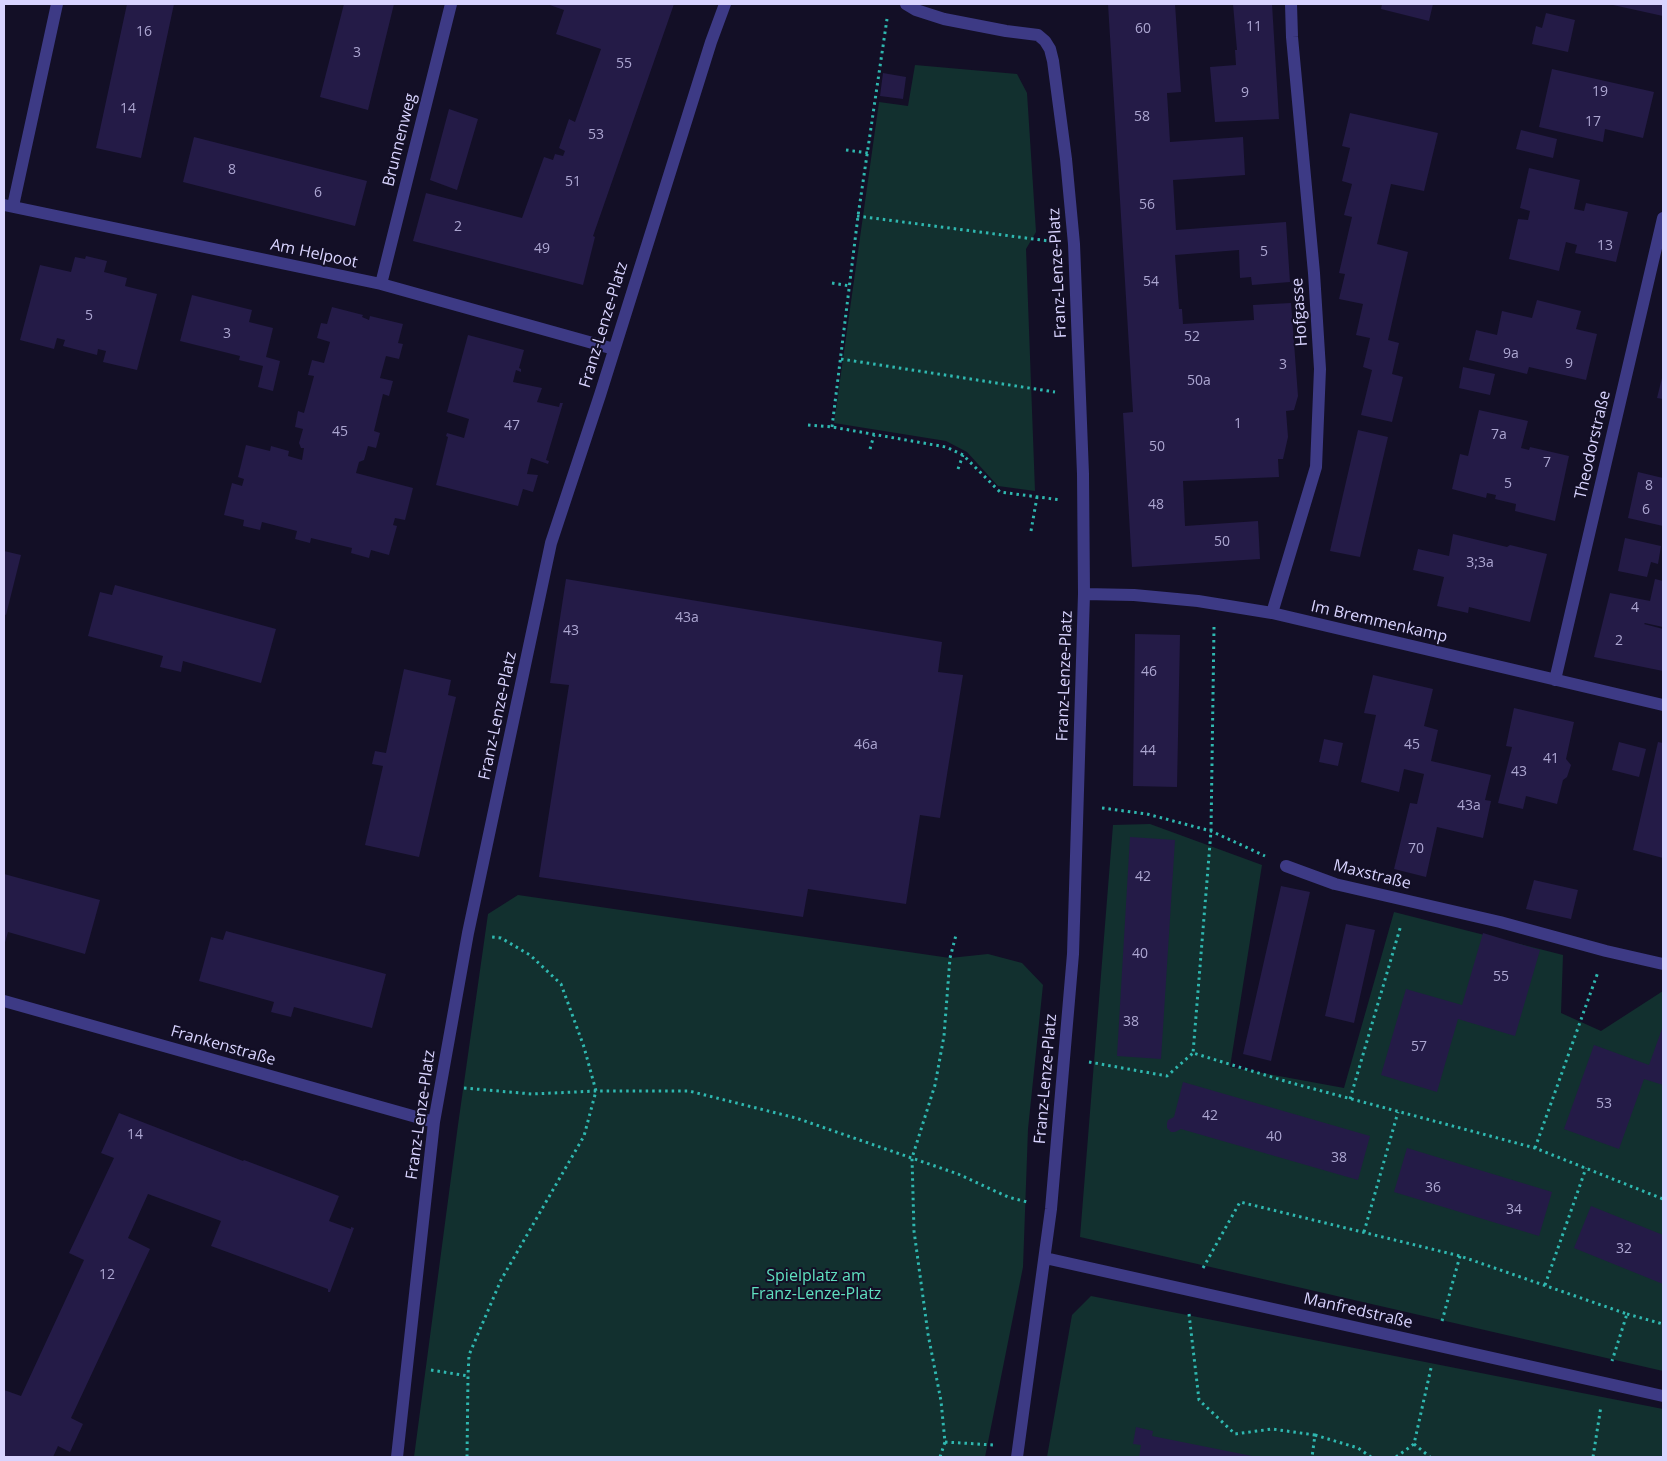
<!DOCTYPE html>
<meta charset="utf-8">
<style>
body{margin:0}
#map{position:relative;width:1667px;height:1461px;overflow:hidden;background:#130f26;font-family:"Open Sans",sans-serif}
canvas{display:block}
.frame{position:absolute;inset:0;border:5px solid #d9d4ff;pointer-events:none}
</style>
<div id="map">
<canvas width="1667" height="1461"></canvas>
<div class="frame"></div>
</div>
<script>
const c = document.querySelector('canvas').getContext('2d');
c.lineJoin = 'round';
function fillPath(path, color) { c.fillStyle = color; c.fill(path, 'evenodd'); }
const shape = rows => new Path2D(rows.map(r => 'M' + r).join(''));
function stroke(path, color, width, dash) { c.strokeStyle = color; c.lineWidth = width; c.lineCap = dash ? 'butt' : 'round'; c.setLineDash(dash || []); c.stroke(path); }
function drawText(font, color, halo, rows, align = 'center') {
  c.font = font + ' "Open Sans",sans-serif'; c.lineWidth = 4; c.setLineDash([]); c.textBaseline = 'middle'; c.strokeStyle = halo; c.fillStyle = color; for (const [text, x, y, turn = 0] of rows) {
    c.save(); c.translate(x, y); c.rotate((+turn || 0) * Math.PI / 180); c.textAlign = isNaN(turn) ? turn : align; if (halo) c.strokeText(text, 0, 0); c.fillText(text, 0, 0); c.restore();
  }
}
fillPath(shape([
 [915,65,1017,74,1027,93,1036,232,1026,249,1035,491,998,486,967,452,946,441,834,423,879,102,908,106],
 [1150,824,1262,865,1230,1067,1344,1088,1394,912,1563,955,1561,1013,1601,1031,1663,991,1663,1371,1080,1237,1113,825],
 [518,895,950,958,988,954,1022,963,1043,985,1028,1129,1023,1267,985,1457,414,1457,458,1125,488,914],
 [1091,1296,1663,1409,1663,1457,1047,1457,1072,1315]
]), '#12302f');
fillPath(shape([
 [127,4,174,4,141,158,96,148],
 [344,4,394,4,368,110,320,97],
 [547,4,674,4,593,236,595,237,583,285,413,241,426,193,522,218,544,157,553,160,555,154,563,156,565,151,559,148,569,119,575,122,601,49,556,34,564,10],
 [1108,4,1175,4,1181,92,1167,93,1170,142,1243,137,1245,175,1173,180,1176,230,1286,222,1290,282,1252,285,1251,277,1240,278,1239,250,1175,255,1179,309,1182,309,1183,324,1254,320,1253,305,1291,303,1298,396,1294,410,1286,411,1288,437,1283,459,1278,459,1279,477,1183,481,1185,526,1258,521,1260,559,1132,567,1123,413,1133,412],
 [1233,4,1272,4,1279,119,1215,122,1210,67,1236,65,1235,50,1237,50],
 [1382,4,1433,4,1429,21,1381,9],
 [1613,4,1663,4,1663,16,1613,5],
 [1546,13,1575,20,1568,52,1532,44,1536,26,1542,28],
 [1552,69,1654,92,1643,138,1605,129,1603,142,1539,127],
 [883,73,906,77,903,99,880,96],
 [449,109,478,119,457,190,430,180],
 [1350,113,1438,133,1424,191,1391,184,1377,244,1408,252,1388,340,1399,343,1392,374,1403,377,1392,422,1361,415,1372,370,1363,367,1370,338,1356,335,1363,304,1339,299,1345,274,1339,273,1352,217,1344,215,1352,184,1342,181,1350,148,1342,146],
 [1521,130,1557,139,1553,158,1516,149],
 [194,137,367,181,355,226,183,182],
 [1529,168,1580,180,1574,209,1584,211,1586,203,1628,212,1616,262,1575,253,1577,245,1566,242,1559,271,1509,259,1518,219,1528,220,1530,211,1520,208],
 [86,256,107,261,104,272,127,278,125,286,157,294,137,370,103,362,106,351,98,349,97,355,63,346,65,340,57,338,54,349,20,340,40,265,71,272,75,257,85,259],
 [192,295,252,310,249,322,273,328,266,357,280,361,273,391,258,387,263,366,239,360,240,356,180,341],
 [1537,300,1581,311,1576,329,1597,334,1586,380,1529,367,1527,374,1469,360,1476,330,1497,335,1502,311,1532,318],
 [332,307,363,315,362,317,369,320,370,316,403,324,398,343,403,344,399,359,386,356,380,378,393,381,389,396,383,394,374,431,380,433,376,448,368,446,364,460,359,462,356,473,413,488,405,520,395,518,393,525,397,526,389,555,371,550,369,558,351,553,352,548,311,538,310,543,295,539,297,531,262,522,260,530,243,526,244,520,224,515,232,483,242,486,244,479,238,477,246,445,270,451,271,446,289,451,288,456,302,460,304,448,301,448,299,443,303,429,295,427,298,411,304,413,314,376,308,375,312,360,324,363,330,342,317,338,321,323,327,324],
 [468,335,524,350,519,368,521,369,521,372,516,370,513,382,542,388,537,402,559,407,560,403,563,403,546,460,549,461,548,464,531,458,527,474,538,475,533,492,523,489,518,506,436,485,448,437,446,436,447,433,464,438,469,419,447,412],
 [1463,367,1495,374,1490,395,1459,388],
 [1663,374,1663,399,1657,398],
 [1479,410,1528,421,1521,448,1529,450,1530,447,1569,456,1555,521,1515,511,1516,504,1495,499,1496,495,1487,493,1486,498,1452,489,1460,454,1468,456],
 [1358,430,1388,437,1360,557,1330,551],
 [1638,472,1663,478,1663,526,1628,518],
 [1453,534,1507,547,1510,545,1547,554,1530,622,1469,607,1468,613,1437,606,1444,577,1413,570,1418,549,1449,556],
 [1625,538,1661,546,1658,564,1651,562,1647,577,1618,571],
 [4,551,21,555,6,615,4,614],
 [566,579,942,642,938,672,963,675,940,818,920,815,906,904,808,889,803,917,539,877,569,685,550,683],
 [1655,579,1663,581,1663,627,1645,623,1644,624,1663,629,1663,671,1594,657,1610,593,1650,601],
 [115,585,276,629,261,683,183,661,181,672,160,667,163,656,88,636,100,592,112,595],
 [1135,634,1180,635,1177,787,1133,786],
 [404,669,451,680,448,695,456,697,419,857,365,845,383,766,372,764,375,751,386,753],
 [1373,675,1433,689,1424,726,1438,730,1431,761,1491,775,1485,800,1491,801,1483,838,1437,827,1426,877,1394,869,1410,803,1417,804,1424,774,1404,769,1399,792,1361,782,1376,715,1364,713],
 [1514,708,1574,722,1566,759,1571,765,1567,777,1563,780,1557,804,1526,796,1523,809,1498,803,1512,747,1506,746],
 [1324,739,1343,743,1338,766,1319,762],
 [1619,742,1646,749,1639,777,1612,770],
 [1658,742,1663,743,1663,858,1633,850],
 [1130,837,1175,840,1161,1059,1117,1056],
 [4,874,100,900,85,954,8,932,4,946],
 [1534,880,1578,890,1571,919,1526,909],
 [1281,886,1310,892,1271,1061,1243,1054],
 [1346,924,1375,930,1354,1023,1325,1016],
 [226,931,386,974,372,1028,294,1007,291,1017,271,1012,274,1002,199,981,211,937,223,940],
 [1483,933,1540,950,1515,1036,1458,1019,1437,1092,1381,1075,1406,989,1462,1005],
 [1663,1026,1663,1085,1644,1079,1619,1149,1564,1129,1594,1045,1649,1065],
 [1183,1082,1370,1136,1358,1180,1181,1129,1175,1132,1171,1132,1167,1128,1167,1123,1168,1120,1174,1117],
 [119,1113,243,1161,244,1160,339,1196,329,1221,351,1229,351,1227,354,1228,330,1292,328,1292,328,1289,211,1246,221,1221,148,1194,128,1238,150,1249,71,1418,83,1424,70,1452,58,1446,53,1457,4,1457,4,1390,21,1396,84,1260,69,1253,114,1158,101,1153],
 [1407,1148,1552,1192,1539,1236,1394,1192],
 [1591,1206,1663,1235,1663,1284,1574,1248],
 [1136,1427,1153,1431,1152,1436,1257,1457,1139,1457,1141,1445,1133,1444]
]), '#241b47');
stroke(shape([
 [846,150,868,153],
 [857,216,1049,241],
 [832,283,850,286],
 [841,359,1055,392],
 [808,425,832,427,946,447,963,455,1000,492,1061,500],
 [832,427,858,216,887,19],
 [870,449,874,435],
 [958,469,963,455],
 [1031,531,1037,497],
 [1214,627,1211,831,1193,1053,1288,1082,1535,1148,1663,1199],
 [1102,808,1147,814,1211,831,1265,856],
 [1089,1062,1167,1076,1193,1053],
 [464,1088,532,1094,596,1091,689,1091,796,1118,958,1174,1008,1197,1027,1202],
 [1350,1099,1401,925],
 [1535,1148,1598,972],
 [1364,1232,1398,1112],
 [1203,1268,1240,1202,1460,1256,1627,1314,1612,1361],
 [1545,1285,1586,1168],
 [1189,1314,1199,1400,1235,1434,1272,1429,1315,1435,1312,1457],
 [1627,1314,1663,1324],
 [1442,1321,1460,1256],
 [431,1370,468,1376],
 [1315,1435,1358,1448,1371,1457],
 [945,1442,994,1445],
 [1414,1444,1430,1457],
 [467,1457,468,1376,469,1355,501,1280,584,1136,596,1091,584,1047,561,984,530,955,501,938,491,937],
 [940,1457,945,1442,941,1401,928,1334,914,1231,912,1158,935,1085,944,1036,950,958,956,935],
 [1396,1457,1414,1444,1431,1368],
 [1593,1457,1601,1406]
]), '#2fb8b0', 3, [2.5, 4]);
stroke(shape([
 [906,4,916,10,944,19,1006,31,1038,35,1045,41,1050,49,1053,61,1066,159,1074,244,1083,474,1084,594,1073,954,1051,1209,1017,1457],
 [4,205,381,284,614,349],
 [13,206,57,4],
 [381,284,451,4],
 [1084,594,1134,595,1198,601,1272,613,1663,705],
 [1272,613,1316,467,1320,369,1314,273,1292,37,1291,4],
 [1555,680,1663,218],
 [1286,866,1335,884,1500,922,1606,951,1663,964],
 [4,1001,434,1122],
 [1045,1258,1663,1396],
 [397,1457,434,1122,468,933,551,543,600,395,711,42,725,4]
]), '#3d3a85', 12);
drawText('14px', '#aca6d1', null, [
 ["11",1254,27],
 ["60",1143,29],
 ["16",144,32],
 ["3",357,53],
 ["55",624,64],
 ["19",1600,92],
 ["9",1245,93],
 ["14",128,109],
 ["58",1142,117],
 ["17",1593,122],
 ["53",596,135],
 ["8",232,170],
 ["51",573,182],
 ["6",318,193],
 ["56",1147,205],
 ["2",458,227],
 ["13",1605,246],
 ["49",542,249],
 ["5",1264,252],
 ["54",1151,282],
 ["5",89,316],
 ["3",227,334],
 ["52",1192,337],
 ["9a",1511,354],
 ["9",1569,364],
 ["3",1283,365],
 ["50a",1199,381],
 ["1",1238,424],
 ["47",512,426],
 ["45",340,432],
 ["7a",1499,435],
 ["50",1157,447],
 ["7",1547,463],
 ["5",1508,484],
 ["8",1649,486],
 ["48",1156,505],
 ["6",1646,510],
 ["50",1222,542],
 ["3;3a",1480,563],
 ["4",1635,608],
 ["43a",687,618],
 ["43",571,631],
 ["2",1619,641],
 ["46",1149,672],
 ["46a",866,745],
 ["45",1412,745],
 ["44",1148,751],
 ["41",1551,759],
 ["43",1519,772],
 ["43a",1469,806],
 ["70",1416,849],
 ["42",1143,877],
 ["40",1140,954],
 ["55",1501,977],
 ["38",1131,1022],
 ["57",1419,1047],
 ["53",1604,1104],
 ["42",1210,1116],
 ["14",135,1135],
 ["40",1274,1137],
 ["38",1339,1158],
 ["36",1433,1188],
 ["34",1514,1210],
 ["32",1624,1249],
 ["12",107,1275]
]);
drawText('16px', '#d9d4ff', '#130f26', [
 ["Brunnenweg",400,140,-76],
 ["Am Helpoot",314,254,12],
 ["Franz-Lenze-Platz",1058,273,-93],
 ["Hofgasse",1300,312,-94],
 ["Franz-Lenze-Platz",604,325,-73],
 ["Theodorstraße",1593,445,-77],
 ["Im Bremmenkamp",1379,622,13],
 ["Franz-Lenze-Platz",1065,676,-88],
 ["Franz-Lenze-Platz",498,716,-78],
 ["Maxstraße",1372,875,14],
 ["Frankenstraße",223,1046,16],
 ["Franz-Lenze-Platz",1046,1079,-85],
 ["Franz-Lenze-Platz",421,1115,-82],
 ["Manfredstraße",1358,1311,13]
]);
drawText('16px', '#5fe0c0', '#130f26', [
 ["Spielplatz am",816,1276],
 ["Franz-Lenze-Platz",816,1294]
]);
</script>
